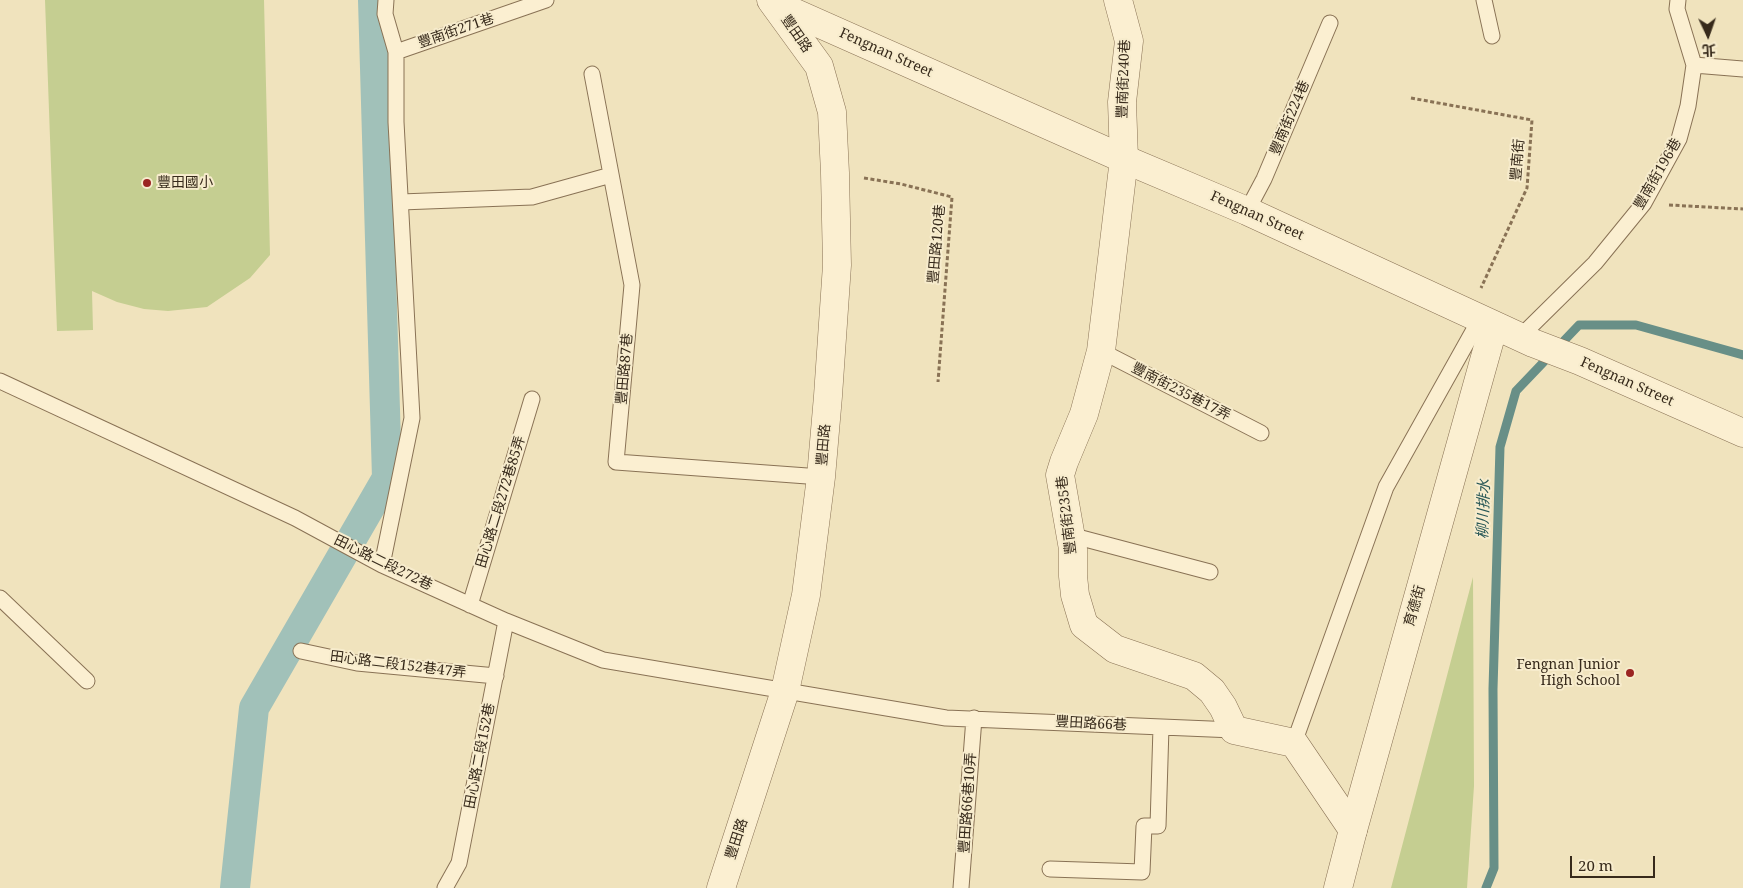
<!DOCTYPE html>
<meta charset="utf-8">
<style>
body{margin:0}
#map{position:relative;width:1743px;height:888px;overflow:hidden;background:#f0e3bd;font-family:"Noto Serif","Noto Sans TC",serif}
canvas{display:block}
.north{position:absolute;left:1683px;top:10px;width:50px;height:50px;-webkit-text-stroke:4px #f7eccd;paint-order:stroke;rotate:177deg;font-size:14px;font-weight:700;line-height:20px;text-align:center;color:#372a1b}
.north::after{content:'';display:block;margin:auto;width:18px;height:22px;background:#372a1b;clip-path:polygon(50% 0,100% 100%,50% 72%,0 100%)}
.scale{position:absolute;left:1570px;top:856px;width:85px;height:22px;box-sizing:border-box;border:2px solid #372a1b;border-top:0;padding-left:6px;font-size:15px;line-height:18px;white-space:nowrap;color:#372a1b;-webkit-text-stroke:4px #f7eccd;paint-order:stroke}
</style>
<div id="map">
<canvas width="1743" height="888"></canvas>
<div class="north">北</div>
<div class="scale">20 m</div>
</div>
<script>
const ctx = document.querySelector('canvas').getContext('2d');
ctx.lineJoin = 'round';
function fill(path, color) { ctx.fillStyle = color; ctx.fill(path, 'evenodd'); }
const shape = rows => new Path2D(rows.map(r => 'M' + r).join(''));
function stroke(path, color, width, dash) { ctx.strokeStyle = color; ctx.lineWidth = width; ctx.lineCap = dash ? 'butt' : 'round'; ctx.setLineDash(dash || []); ctx.stroke(path); }
function write(font, color, halo, rows, align = 'center') {
  ctx.font = font + ' "Noto Serif","Noto Sans TC",serif'; ctx.lineWidth = 4; ctx.setLineDash([]); ctx.textBaseline = 'middle'; ctx.strokeStyle = halo; ctx.fillStyle = color; for (const [text, x, y, turn = 0] of rows) {
    ctx.save(); ctx.translate(x, y); ctx.rotate((+turn || 0) * Math.PI / 180); ctx.textAlign = isNaN(turn) ? turn : align; if (halo) ctx.strokeText(text, 0, 0); ctx.fillText(text, 0, 0); ctx.restore();
  }
}
const green = shape([
 [45,0,264,0,270,255,250,278,207,307,168,311,144,309,117,302,92,291,93,330,57,331],
 [1473,577,1474,786,1467,888,1391,888]
]);
const stream = shape([
 [1486,888,1494,868,1493,689,1500,447,1516,391,1579,325,1636,325,1743,355]
]);
const canal = shape([
 [235,888,254,708,387,478,373,0]
]);
const path = shape([
 [1411,98,1532,120,1527,188,1481,288],
 [864,178,901,184,952,197,938,382],
 [1669,205,1743,209]
]);
const service = shape([
 [1484,0,1492,36],
 [396,52,546,0],
 [1694,65,1743,69],
 [592,74,632,285,616,462,821,477],
 [401,202,532,197,611,175],
 [1247,211,1264,179,1330,23],
 [1520,337,1595,263,1644,203,1679,139,1688,106,1694,65,1677,9,1678,0],
 [1101,351,1261,433],
 [0,381,295,518,382,565,506,621,603,660,946,718,1234,730],
 [1070,535,1210,572],
 [382,565,412,418,396,122,396,52,385,14,386,0],
 [0,598,87,681],
 [470,605,532,399],
 [301,651,357,663,496,676],
 [1294,743,1386,487,1480,319],
 [1050,869,1142,872,1144,826,1158,826,1161,727],
 [445,888,459,863,506,621],
 [961,888,974,718]
]);
const minor = shape([
 [775,4,1124,159,1247,211,1533,343,1580,361,1743,433],
 [1353,830,1494,325]
]);
const tertiary = shape([
 [1118,0,1129,41,1122,102,1124,159,1101,351,1084,414,1064,462,1060,475,1073,549,1073,576,1075,595,1084,625,1115,649,1194,676,1212,691,1223,707,1234,730,1294,743,1353,830,1338,888],
 [721,888,785,691,806,595,821,477,828,396,837,265,835,173,832,112,819,66,771,0]
]);
const markers = [
 [147,183,5,"#9b2522"],
 [1630,673,5,"#9b2522"]
];
const streetNames = [
 ["豐南街271巷",456,31,-19],
 ["豐田路",796,34,55],
 ["Fengnan Street",886,53,24],
 ["豐南街240巷",1124,79,-88],
 ["豐南街224巷",1290,118,-67],
 ["豐南街",1518,160,-85],
 ["豐南街196巷",1658,174,-60],
 ["Fengnan Street",1257,216,24],
 ["豐田路120巷",937,244,-85],
 ["豐田路87巷",625,369,-85],
 ["Fengnan Street",1627,382,24],
 ["豐南街235巷17弄",1181,392,27],
 ["豐田路",824,445,-85],
 ["田心路二段272巷85弄",501,502,-73],
 ["豐南街235巷",1067,515,-97],
 ["田心路二段272巷",383,563,26],
 ["育德街",1415,606,-74],
 ["田心路二段152巷47弄",398,665,7],
 ["豐田路66巷",1091,724,3],
 ["田心路二段152巷",480,756,-79],
 ["豐田路66巷10弄",968,803,-86],
 ["豐田路",737,839,-72]
];
const poiNames = [
 ["豐田國小",157,183],
 ["Fengnan Junior",1620,665,"right"],
 ["High School",1620,681,"right"]
];
const waterNames = [
 ["柳川排水",1484,509,-88]
];
fill(green, '#c5ce91');
stroke(stream, '#688f87', 9);
stroke(canal, '#a1c1b9', 30);
stroke(service, '#897255', 17);
stroke(minor, '#897255', 29);
stroke(tertiary, '#897255', 29);
stroke(path, '#897255', 3, [4, 2.5]);
stroke(service, '#fbefd1', 15);
stroke(minor, '#fbefd1', 28);
stroke(tertiary, '#fbefd1', 28);
for (const [x, y, r, color] of markers) { const dot = new Path2D(); dot.arc(x, y, r, 0, 2 * Math.PI); ctx.fillStyle = color; ctx.fill(dot); stroke(dot, '#f7eccd', 2); }
write('14px', '#372a1b', '#f7eccd', streetNames);
write('14px', '#372a1b', '#f7eccd', poiNames, 'left');
write('italic 15px', '#295857', '#f7eccd', waterNames);
</script>
